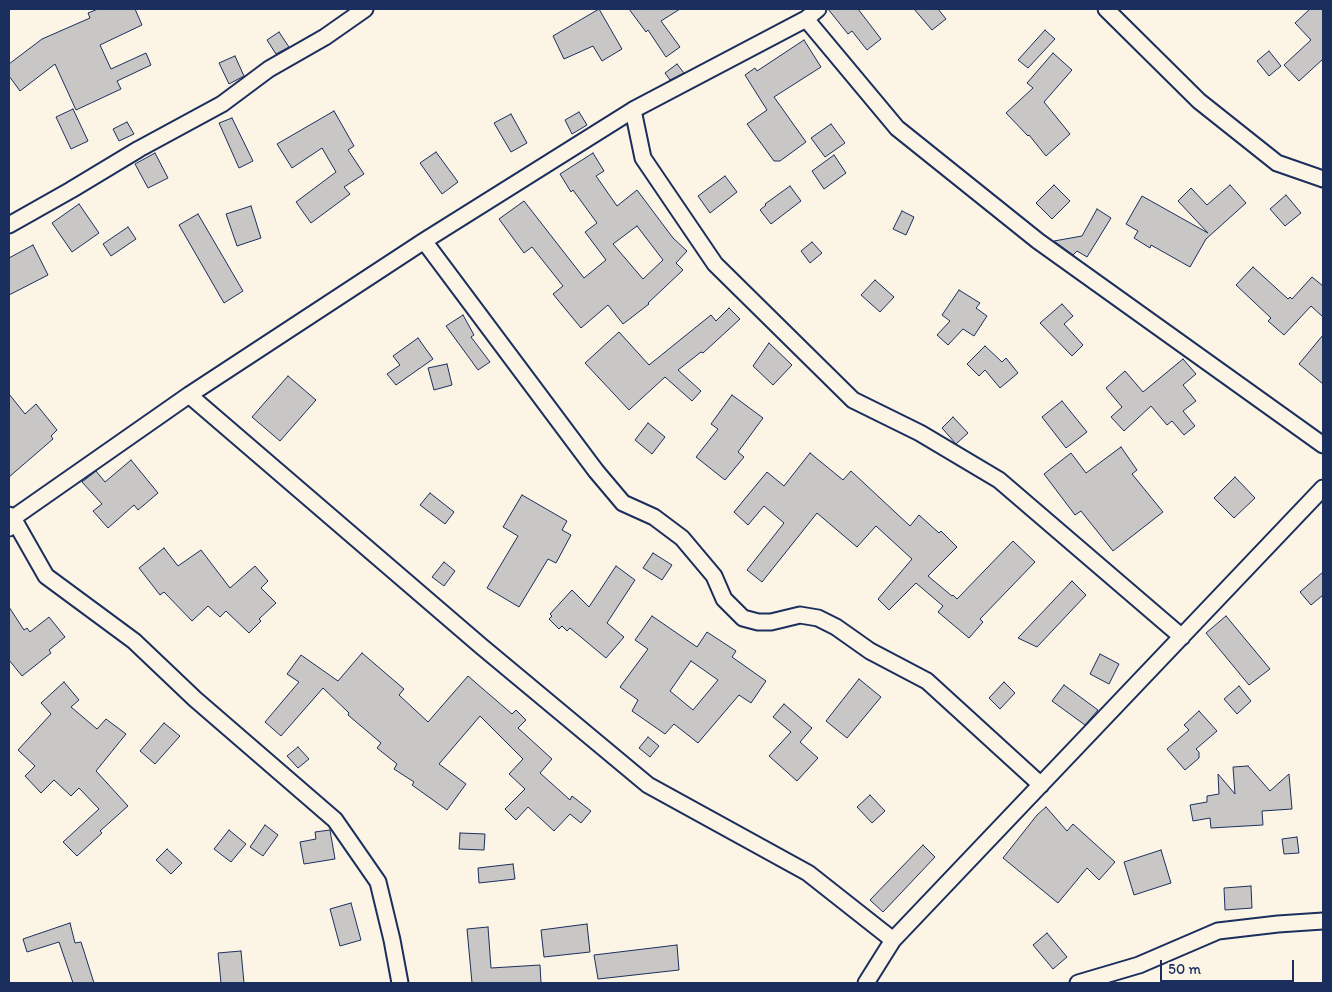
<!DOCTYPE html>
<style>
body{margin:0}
#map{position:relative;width:1332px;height:992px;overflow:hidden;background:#fcf5e5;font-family:Itim,sans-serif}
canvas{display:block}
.frame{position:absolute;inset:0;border:10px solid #1b2f5e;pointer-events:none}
.scale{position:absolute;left:1160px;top:960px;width:134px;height:22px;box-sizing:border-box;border:2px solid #1b2f5e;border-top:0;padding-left:6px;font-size:15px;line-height:18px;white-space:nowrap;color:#1b2f5e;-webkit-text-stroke:4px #fcf5e5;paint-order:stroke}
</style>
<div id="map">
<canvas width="1332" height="992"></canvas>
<div class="frame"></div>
<div class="scale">50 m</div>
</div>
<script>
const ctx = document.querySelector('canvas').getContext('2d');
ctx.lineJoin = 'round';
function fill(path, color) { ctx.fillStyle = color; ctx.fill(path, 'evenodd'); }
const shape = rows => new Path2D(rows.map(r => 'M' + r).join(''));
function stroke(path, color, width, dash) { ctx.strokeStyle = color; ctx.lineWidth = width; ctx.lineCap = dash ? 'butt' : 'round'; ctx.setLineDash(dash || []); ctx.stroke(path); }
const building = shape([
 [98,9,135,9,142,25,100,45,111,69,146,53,151,65,117,81,121,89,76,110,55,64,20,91,9,76,9,64,42,39,90,18,88,13,98,9],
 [599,9,622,49,602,61,593,46,564,59,553,36,599,9],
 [629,9,680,9,661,21,680,47,666,57,648,30,646,32,629,9],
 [828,9,858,9,881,39,867,50,852,31,848,34,828,9],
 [914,9,938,9,946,19,932,30,914,9],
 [1310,9,1323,9,1323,59,1299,81,1284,65,1311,40,1295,23,1310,9],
 [1045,30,1055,39,1028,68,1018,60,1045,30],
 [279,32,289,47,276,54,267,40,279,32],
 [804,40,821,67,774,97,806,142,780,161,774,161,747,124,767,110,745,75,755,68,757,71,804,40],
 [1269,51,1281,66,1269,76,1257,61,1269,51],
 [1053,53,1072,70,1044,102,1070,134,1046,156,1029,135,1028,136,1006,113,1033,88,1027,83,1053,53],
 [235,56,244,76,229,84,219,63,235,56],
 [677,64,684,73,670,80,665,73,677,64],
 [73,109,88,141,71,149,56,117,73,109],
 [334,111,354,146,348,150,364,174,344,187,350,194,311,223,296,202,336,172,322,148,292,168,277,144,334,111],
 [579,112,587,125,572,134,565,120,579,112],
 [511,114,527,143,511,152,494,123,511,114],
 [232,118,253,161,239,168,219,123,232,118],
 [127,122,134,134,119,141,113,129,127,122],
 [831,124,845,143,825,157,811,138,831,124],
 [436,152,458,182,442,194,420,163,436,152],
 [155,153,168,178,148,188,135,164,155,153],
 [593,153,604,171,596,176,617,206,637,190,673,238,687,251,676,263,683,270,648,303,649,304,623,324,608,305,581,328,553,294,563,286,532,247,524,253,499,219,524,201,584,278,606,260,585,232,597,223,573,190,571,192,560,174,593,153],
 [637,226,663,260,643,279,613,244,637,226],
 [834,155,846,173,824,189,812,171,834,155],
 [725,176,737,192,710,213,698,196,725,176],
 [1054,185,1070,201,1052,219,1036,203,1054,185],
 [1230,185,1246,203,1206,239,1190,267,1151,245,1150,248,1134,238,1138,231,1126,224,1142,196,1208,233,1178,201,1191,188,1207,205,1230,185],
 [790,186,801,201,771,224,760,210,766,205,765,204,790,186],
 [1286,195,1301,213,1285,226,1270,209,1286,195],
 [79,204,99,233,72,252,52,223,79,204],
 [251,206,261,238,237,246,226,214,251,206],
 [1097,209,1111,218,1087,257,1077,251,1073,255,1054,241,1082,236,1097,209],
 [902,211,914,217,906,235,893,229,902,211],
 [198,214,243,291,224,303,179,225,198,214],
 [128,227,136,239,111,256,103,244,128,227],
 [812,242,822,253,810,263,801,251,812,242],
 [33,245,48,275,9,295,9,258,33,245],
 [1253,267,1288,299,1290,297,1292,299,1312,277,1323,286,1323,317,1311,306,1284,335,1268,321,1271,318,1236,285,1253,267],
 [875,280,894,297,880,312,861,295,875,280],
 [959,290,980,303,976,308,987,316,974,336,963,329,948,345,937,335,950,321,942,315,959,290],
 [1062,304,1073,316,1064,324,1083,345,1072,356,1040,323,1062,304],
 [729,308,740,319,703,353,701,352,678,370,701,391,692,401,665,377,629,410,585,363,619,332,649,365,711,315,716,321,729,308],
 [463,315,474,335,471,337,490,362,478,370,446,326,463,315],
 [1323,335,1323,384,1299,364,1323,335],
 [418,338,433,359,396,385,387,374,400,365,393,356,418,338],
 [769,343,792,365,773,385,753,366,769,343],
 [985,346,1002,362,1006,358,1018,373,1000,388,985,370,979,376,967,364,985,346],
 [1183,359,1196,374,1183,385,1196,401,1183,411,1195,426,1184,435,1172,421,1167,425,1151,406,1124,431,1111,417,1122,407,1106,388,1125,371,1143,392,1183,359],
 [447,364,452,385,434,390,428,368,447,364],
 [288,376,316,400,280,441,252,417,288,376],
 [9,394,25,414,36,404,57,430,51,436,53,439,9,477,9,394],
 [732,395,763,418,738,452,744,457,725,480,696,457,718,429,711,424,732,395],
 [1062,401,1087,432,1066,448,1042,417,1062,401],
 [953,417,968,433,956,444,942,428,953,417],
 [648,423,665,437,652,454,635,440,648,423],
 [1121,447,1137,470,1132,474,1163,512,1113,551,1081,511,1075,515,1044,474,1071,453,1086,473,1121,447],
 [810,453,843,480,851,471,910,526,919,515,939,533,941,531,957,547,928,576,952,596,953,595,957,599,1013,541,1035,562,980,619,983,622,969,638,938,612,943,606,916,583,889,610,878,599,912,559,876,526,857,547,817,513,762,582,747,570,784,523,764,506,748,525,734,512,767,472,784,486,810,453],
 [131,460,158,493,138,510,134,505,108,528,93,511,102,504,82,482,96,471,105,482,131,460],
 [1235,477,1255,498,1234,518,1214,498,1235,477],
 [430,493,454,512,445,524,420,505,430,493],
 [522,495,567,521,562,530,571,535,556,563,548,559,519,607,487,588,518,536,503,527,522,495],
 [164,548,178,566,201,550,230,588,255,566,268,581,261,588,276,603,259,619,261,621,249,633,226,611,220,617,208,606,192,621,164,592,160,595,139,568,164,548],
 [653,553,672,565,662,580,643,568,653,553],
 [444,562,455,571,444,586,432,577,444,562],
 [616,566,635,580,607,623,624,637,606,658,570,628,567,631,562,626,559,629,549,619,552,616,550,614,572,590,589,607,616,566],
 [1323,572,1323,595,1311,605,1300,592,1323,572],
 [1072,581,1086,595,1037,647,1018,638,1072,581],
 [9,607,24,630,27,628,30,632,49,617,65,637,49,650,51,653,22,676,9,660,9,607],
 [652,616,697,647,707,632,736,651,732,657,766,681,751,703,739,695,698,743,674,724,665,734,632,711,638,700,620,687,648,649,635,640,652,616],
 [691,661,718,680,693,710,670,691,691,661],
 [1226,616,1270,669,1249,685,1206,633,1226,616],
 [362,653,404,689,399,695,428,722,468,676,512,714,516,710,526,720,518,728,552,759,540,773,570,800,572,796,591,811,581,823,570,814,554,831,528,807,516,820,505,809,525,789,509,774,523,759,480,716,439,764,466,784,447,810,412,785,414,782,394,769,397,764,377,748,381,743,348,715,349,713,323,688,281,736,265,722,299,682,287,674,301,655,338,681,362,653],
 [1100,654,1119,664,1109,684,1090,674,1100,654],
 [859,679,881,697,847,738,826,721,859,679],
 [64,682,79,700,71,707,97,729,106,719,126,734,96,771,128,806,100,831,102,833,77,856,63,842,99,809,79,788,71,796,54,780,41,793,25,776,35,766,18,750,51,714,41,703,64,682],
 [1004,682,1015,693,1000,709,989,698,1004,682],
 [1064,685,1098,710,1085,725,1052,701,1064,685],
 [1239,686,1251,701,1237,714,1224,699,1239,686],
 [784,704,812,728,800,742,818,758,797,781,769,756,791,732,773,717,784,704],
 [1199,711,1217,731,1196,749,1199,752,1199,758,1185,770,1167,749,1189,730,1184,725,1199,711],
 [164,723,180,736,155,764,140,751,164,723],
 [648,737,659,746,650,757,639,748,648,737],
 [298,747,309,759,298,768,287,756,298,747],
 [1248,766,1270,791,1289,774,1292,809,1262,811,1263,825,1211,828,1210,818,1193,821,1190,805,1207,802,1207,796,1219,794,1218,774,1235,794,1233,767,1248,766],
 [870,795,885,811,872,823,857,807,870,795],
 [1046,807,1067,831,1073,824,1115,862,1099,880,1087,868,1058,903,1003,858,1037,815,1046,807],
 [265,825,278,835,263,856,250,847,265,825],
 [229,830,246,844,231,862,214,849,229,830],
 [330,830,335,859,304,864,300,842,316,839,315,832,330,830],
 [460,833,485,834,484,850,459,849,460,833],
 [1297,837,1299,853,1284,854,1282,839,1297,837],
 [923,845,935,857,883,912,870,900,923,845],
 [167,849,182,863,171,874,156,860,167,849],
 [1161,850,1171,883,1134,895,1124,862,1161,850],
 [513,864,515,879,479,883,478,868,513,864],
 [1251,886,1252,908,1225,910,1224,888,1251,886],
 [351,903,361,940,340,946,330,909,351,903],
 [70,923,75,943,81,942,94,983,73,983,59,942,27,952,23,939,70,923],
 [587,924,590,952,544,957,541,930,587,924],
 [488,927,491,968,540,965,541,983,472,983,467,929,488,927],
 [1047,933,1067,957,1053,969,1033,945,1047,933],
 [677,945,679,970,598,979,594,955,677,945],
 [241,951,244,983,221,983,218,953,241,951]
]);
const street = shape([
 [1106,9,1199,101,1277,163,1323,179],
 [806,19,818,9],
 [633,110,643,158,715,264,853,400,920,433,999,480,1182,637],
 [9,225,71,190,139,149,222,104,269,69,325,37,365,9],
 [424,241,596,471,623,503,654,517,682,538,714,576,724,599,743,618,758,622,771,622,800,615,818,618,836,627,870,651,927,681,1041,785],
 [189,395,481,646,648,785,808,873,893,940],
 [9,515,13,518,46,576,134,641,195,699,335,820,378,882,392,940,400,983],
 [9,528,13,518,189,395,424,241,633,110,806,19,897,128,1038,241,1323,445],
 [866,983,893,940,1323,488],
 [1078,983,1139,965,1218,931,1278,924,1323,921]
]);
fill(building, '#c8c7c6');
stroke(building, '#1b2f5e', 1);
stroke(street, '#1b2f5e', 19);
stroke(street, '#fcf5e5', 15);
</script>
